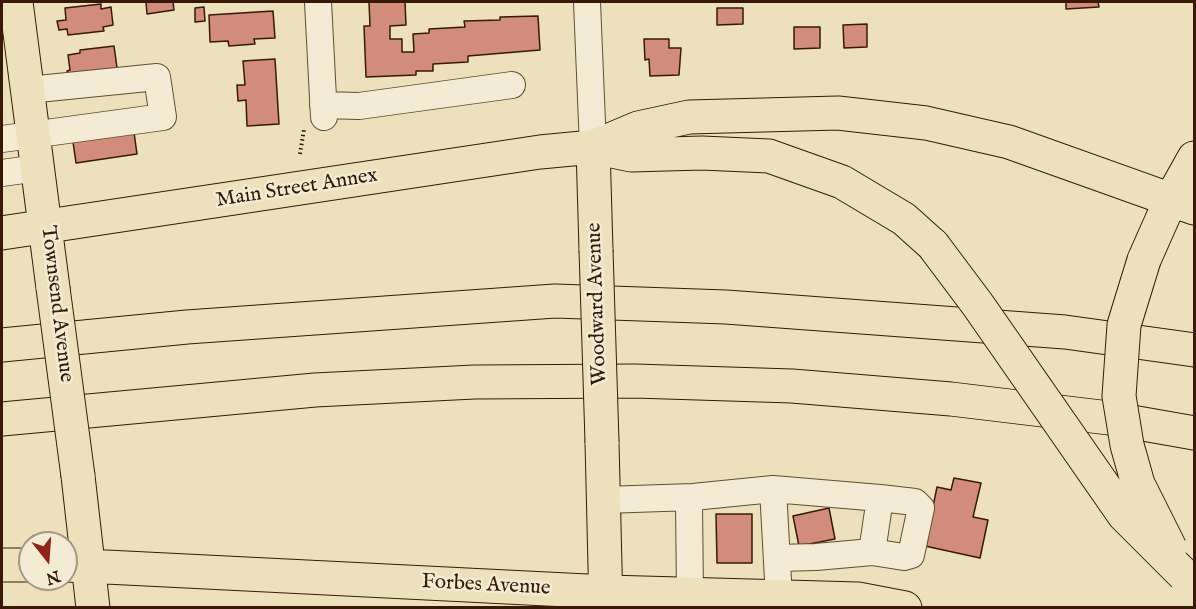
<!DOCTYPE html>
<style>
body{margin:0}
#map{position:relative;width:1196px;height:609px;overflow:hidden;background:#ede0bc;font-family:"IM FELL English",serif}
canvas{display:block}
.frame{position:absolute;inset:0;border:3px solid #381908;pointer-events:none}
.north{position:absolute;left:18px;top:531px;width:60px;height:60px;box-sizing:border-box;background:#f3ebd3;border:2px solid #a89782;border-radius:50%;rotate:163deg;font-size:16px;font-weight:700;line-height:24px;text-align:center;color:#381908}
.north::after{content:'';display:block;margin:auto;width:21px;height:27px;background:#8f2418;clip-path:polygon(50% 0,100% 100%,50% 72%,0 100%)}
</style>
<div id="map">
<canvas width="1196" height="609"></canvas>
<div class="frame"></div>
<div class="north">N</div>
</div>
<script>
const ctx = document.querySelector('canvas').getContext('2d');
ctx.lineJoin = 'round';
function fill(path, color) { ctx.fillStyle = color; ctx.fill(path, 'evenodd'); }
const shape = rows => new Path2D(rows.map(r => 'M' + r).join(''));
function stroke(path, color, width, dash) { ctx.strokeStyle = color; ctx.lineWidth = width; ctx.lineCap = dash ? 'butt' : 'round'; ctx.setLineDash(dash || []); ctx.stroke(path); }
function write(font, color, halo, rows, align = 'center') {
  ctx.font = font + ' "IM FELL English",serif'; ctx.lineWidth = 5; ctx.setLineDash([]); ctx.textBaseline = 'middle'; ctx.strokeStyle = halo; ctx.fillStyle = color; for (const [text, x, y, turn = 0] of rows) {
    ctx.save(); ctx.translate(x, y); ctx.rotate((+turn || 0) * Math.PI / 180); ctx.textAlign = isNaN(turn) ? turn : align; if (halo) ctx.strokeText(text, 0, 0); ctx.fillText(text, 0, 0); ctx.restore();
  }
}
const building = shape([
 [146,2,173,2,174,10,147,14,146,2],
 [369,2,405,2,406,25,390,26,390,39,402,39,402,52,414,52,413,34,429,33,429,29,465,27,464,21,500,20,500,17,538,16,540,50,468,56,468,62,433,64,433,71,416,71,416,75,366,77,364,26,370,26,369,2],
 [1066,2,1098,2,1099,7,1066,9,1066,2],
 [101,4,101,9,111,7,113,25,103,27,104,31,68,35,67,29,59,30,57,21,66,20,65,8,101,4],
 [204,7,205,21,195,22,195,8,204,7],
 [717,8,743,8,743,24,717,25,717,8],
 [273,11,275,38,254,39,255,44,229,46,228,41,210,42,209,15,273,11],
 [867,24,867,47,844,48,843,25,867,24],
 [794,27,820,27,820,48,794,49,794,27],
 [644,39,669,39,669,48,681,48,679,75,650,76,649,59,645,60,644,39],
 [114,46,118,75,68,78,67,71,70,70,68,55,80,53,80,50,114,46],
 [275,59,279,124,247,126,246,100,238,101,237,85,245,85,243,61,275,59],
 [133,125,137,154,76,163,72,135,133,125],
 [954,478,981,483,973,517,988,520,980,558,925,546,937,487,951,490,954,478],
 [829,508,835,539,799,546,793,516,829,508],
 [716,514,752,514,752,563,717,563,716,514]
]);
const path = shape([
 [300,154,304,129]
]);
const minor = shape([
 [318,2,324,117],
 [587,2,593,147],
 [323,105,359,106,512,85],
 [2,139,163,117,157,77,28,90],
 [2,173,38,168],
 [773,489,880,498,872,552],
 [604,500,693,497],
 [777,558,816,557,872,552,904,557,911,555,921,508,915,502,880,498],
 [690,595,689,504,693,497,773,489,779,598]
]);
const major = shape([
 [16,2,53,288],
 [2,233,540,152,593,147,596,250],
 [602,442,606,608],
 [78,476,93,608],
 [2,565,30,565],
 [66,565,607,592,858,599,905,608]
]);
const highway = shape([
 [593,147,638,128,689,117,838,113,926,123,1009,142,1194,208],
 [593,147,631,155,702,153,769,156,842,182,904,219,933,245],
 [1144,260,1171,199,1194,158],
 [2,345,187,327,555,301,726,307,1065,332,1194,350],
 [2,419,315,390,474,382,635,381,792,386,951,399,1109,418,1194,433]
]);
const majorBridge = shape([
 [596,250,602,442],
 [53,288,78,476]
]);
const highwayBridge = shape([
 [933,245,978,305,1124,515,1184,575],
 [1144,260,1124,325,1119,396,1127,445,1138,484,1170,548]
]);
const streetNames = [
 ["Main Street Annex",297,189,-9],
 ["Townsend Avenue",56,304,83],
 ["Woodward Avenue",598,304,-92],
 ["Forbes Avenue",486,586,3]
];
fill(building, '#d18c7b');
stroke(building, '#381908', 1.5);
stroke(minor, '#654b35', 28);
stroke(major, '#381908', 35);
stroke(highway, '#381908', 35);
stroke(path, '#381908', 4, [1.5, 3]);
stroke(minor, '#f3ebd3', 26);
stroke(major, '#ede0bc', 33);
stroke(highway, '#ede0bc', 33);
stroke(majorBridge, '#381908', 35, []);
stroke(highwayBridge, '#381908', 35, []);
stroke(majorBridge, '#ede0bc', 33);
stroke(highwayBridge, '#ede0bc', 33);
write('21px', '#381908', '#f3ebd3', streetNames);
</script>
